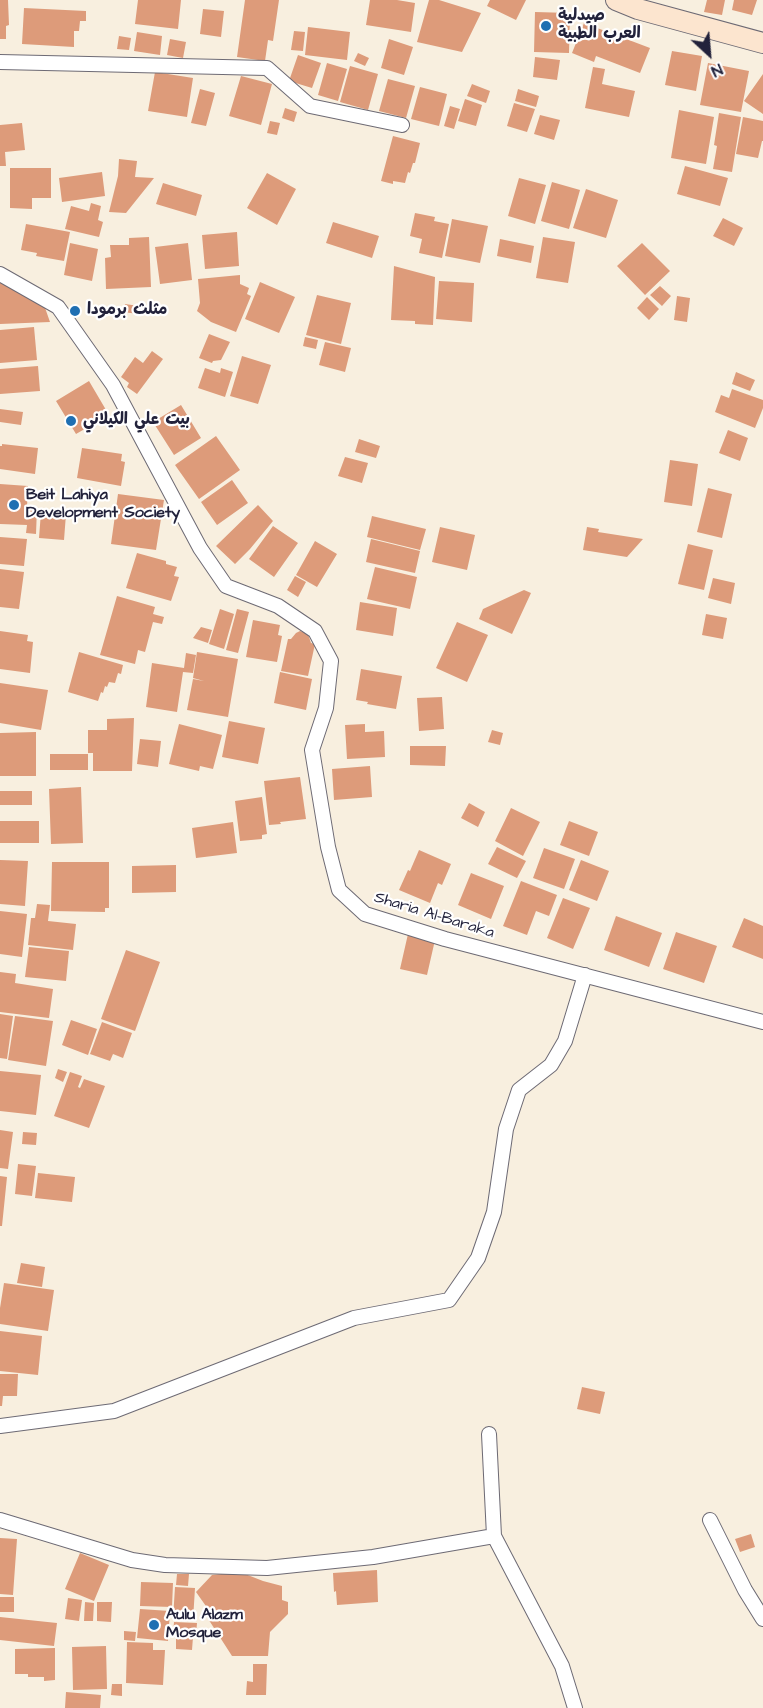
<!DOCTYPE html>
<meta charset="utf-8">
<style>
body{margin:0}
#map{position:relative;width:763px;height:1708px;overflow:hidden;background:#f8efdf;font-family:"Architects Daughter",sans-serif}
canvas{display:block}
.north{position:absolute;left:679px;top:24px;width:60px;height:60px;-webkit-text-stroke:4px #fff;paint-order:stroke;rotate:154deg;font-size:16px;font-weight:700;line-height:24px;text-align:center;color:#22223b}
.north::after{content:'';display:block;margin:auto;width:21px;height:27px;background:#22223b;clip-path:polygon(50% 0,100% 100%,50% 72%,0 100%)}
</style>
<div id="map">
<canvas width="763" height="1708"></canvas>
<div class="north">N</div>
</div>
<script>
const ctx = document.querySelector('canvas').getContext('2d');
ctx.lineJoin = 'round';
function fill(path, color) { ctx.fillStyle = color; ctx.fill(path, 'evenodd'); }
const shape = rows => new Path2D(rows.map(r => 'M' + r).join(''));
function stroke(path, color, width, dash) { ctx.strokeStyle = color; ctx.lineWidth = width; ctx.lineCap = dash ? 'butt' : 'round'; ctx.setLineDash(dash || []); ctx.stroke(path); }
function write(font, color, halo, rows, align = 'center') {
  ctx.font = font + ' "Architects Daughter","Playpen Sans Arabic",sans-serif'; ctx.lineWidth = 4.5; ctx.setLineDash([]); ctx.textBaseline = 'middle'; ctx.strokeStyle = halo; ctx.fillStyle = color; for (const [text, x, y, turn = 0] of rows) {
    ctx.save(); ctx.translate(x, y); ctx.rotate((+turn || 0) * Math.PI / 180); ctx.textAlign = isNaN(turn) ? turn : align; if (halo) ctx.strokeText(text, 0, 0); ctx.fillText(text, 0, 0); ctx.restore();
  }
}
const building = shape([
 [0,0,8,0,9,25,6,26,6,39,0,39],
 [138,0,181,0,178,29,135,24],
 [245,0,279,0,273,41,268,40,265,61,237,57],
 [370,0,397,0,415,3,411,32,366,25],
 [429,0,439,0,481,13,462,52,417,42],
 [490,0,526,0,516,20,487,6],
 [707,0,725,0,722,15,704,12],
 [734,0,757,0,752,15,732,10],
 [24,8,86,11,86,21,80,21,79,31,74,31,74,47,22,44],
 [203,9,224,11,221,37,200,34],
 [535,12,570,13,569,53,534,52],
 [584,23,650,48,640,73,596,56,594,62,572,53],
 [308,27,350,32,347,60,305,55],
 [294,31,305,32,303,51,291,50],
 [137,32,162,36,160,55,134,51],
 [119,36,131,38,129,50,117,49],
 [170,39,186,42,183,58,167,55],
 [389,39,413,47,404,75,381,68],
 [672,51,702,56,696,91,665,85],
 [358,53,369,58,365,66,354,61],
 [298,55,321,63,312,88,289,81],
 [535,57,560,60,557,80,533,77],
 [327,63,347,69,338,101,318,95],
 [708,63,749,71,741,112,700,105],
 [350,66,378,74,368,110,340,102],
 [593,67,605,69,602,84,635,91,629,117,585,108],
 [155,72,193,78,187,117,148,111],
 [763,74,763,114,744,101],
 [241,76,272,84,261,125,229,116],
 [388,79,415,86,406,118,379,111],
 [472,84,490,91,486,103,467,96],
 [420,87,447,94,439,126,411,119],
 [200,89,215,93,206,126,191,123],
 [518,89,539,96,536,107,515,101],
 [465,99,482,105,476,126,458,121],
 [514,103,535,109,527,132,507,126],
 [450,106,460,109,454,129,444,126],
 [285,108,297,112,294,122,282,118],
 [679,110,714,117,706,164,671,158],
 [719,113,741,117,732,172,713,169,717,146,714,145],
 [540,115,560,120,554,140,534,134],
 [743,117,763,121,763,141,762,141,758,158,736,154],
 [270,121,280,123,277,135,267,133],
 [22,123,25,150,5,152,6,166,0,166,0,125],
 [393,136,420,143,415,163,413,163,410,173,408,172,405,183,393,181,393,184,381,181],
 [119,159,137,161,135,177,154,178,126,213,109,212,118,176],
 [685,166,728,178,720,206,677,194],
 [10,168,51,168,51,198,32,198,32,209,10,208],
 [102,172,105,196,62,202,59,178],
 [267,173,296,189,277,225,247,208],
 [519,178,546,185,535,224,508,216],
 [552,182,580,190,569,229,541,221],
 [163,183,202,195,196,216,156,204],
 [586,189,618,200,606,238,573,228],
 [91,203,101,206,98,220,103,222,99,237,65,229,71,206,89,211],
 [415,213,435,217,434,221,449,224,442,258,419,253,422,239,410,236],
 [723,218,743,228,734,246,713,236],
 [452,219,488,226,480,263,445,256],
 [333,222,379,236,372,258,326,243],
 [26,224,70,232,64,261,36,256,37,253,21,250],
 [237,232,239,266,205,269,202,235],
 [149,237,151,287,106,289,105,258,111,257,110,245,129,245,129,238],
 [543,237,575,242,568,283,536,278],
 [500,239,534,246,531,263,497,256],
 [70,243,98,249,92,281,64,275],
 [188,243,192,280,160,284,155,247],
 [642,243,670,271,645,295,617,266],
 [394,266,435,277,433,325,415,324,415,321,391,320],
 [240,275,240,284,249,288,247,294,251,296,236,332,211,322,197,311,200,303,198,279],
 [0,281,43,302,50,322,0,324],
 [439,281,474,283,472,322,436,319],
 [260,282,295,297,279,333,245,319],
 [660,286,671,296,662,306,650,295],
 [317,295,351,303,341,344,306,335],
 [677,296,690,298,687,322,674,320],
 [647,297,659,309,649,320,637,308],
 [125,304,139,306,138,314,123,312],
 [34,327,37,360,0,363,0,330],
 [209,334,230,342,221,360,213,361,212,363,199,358],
 [305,337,318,340,316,349,303,346],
 [325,342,351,348,345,372,319,365],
 [152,351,163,359,137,394,127,387,129,383,121,377,135,357,143,363],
 [242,356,271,365,258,404,230,396],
 [38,366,40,391,0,394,0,369],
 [205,368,220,373,221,368,233,372,225,397,198,388],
 [736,372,755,380,750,391,732,384],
 [89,381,109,415,76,434,56,401],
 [732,389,763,400,763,408,755,428,715,412,721,395,729,398],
 [181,405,201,438,174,455,153,422],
 [0,409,23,412,21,425,0,422],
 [728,430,748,438,740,461,719,453],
 [216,436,240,470,199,499,175,465],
 [359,439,380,446,376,458,355,452],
 [2,444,38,448,35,474,0,469,0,446,2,446],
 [82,448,122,454,121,461,125,462,121,486,77,478],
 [345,457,368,463,362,483,338,476],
 [670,460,698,464,692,506,664,502],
 [232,480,248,503,217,525,201,502],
 [0,484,28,486,27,507,37,508,36,534,26,533,27,525,0,524],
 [708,488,732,494,722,538,697,532],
 [118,494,164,500,156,550,111,544],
 [258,505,273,521,250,549,235,564,216,546],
 [41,512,66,514,64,540,39,538],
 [372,516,426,529,420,550,367,537],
 [273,526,298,543,274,577,249,559],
 [440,527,475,535,467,570,432,562],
 [587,527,599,529,598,532,643,539,627,557,583,550],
 [0,537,27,539,24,566,0,564],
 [371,539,420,551,415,573,366,562],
 [315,541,337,554,317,587,296,575],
 [688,544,713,550,704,590,678,584],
 [137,553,166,561,166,564,177,567,174,576,179,577,171,601,126,588],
 [375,567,417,577,410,609,367,599],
 [0,569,24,572,19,609,0,607],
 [295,576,306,582,298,597,287,590],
 [713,578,735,583,731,604,708,598],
 [524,590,531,593,512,634,479,619,483,609],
 [117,596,155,607,153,614,164,617,162,624,153,622,145,652,138,650,135,664,100,655],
 [360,602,397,608,393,636,356,630],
 [220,609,234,614,224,649,209,644],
 [237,609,249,612,238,653,226,650],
 [706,614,727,618,723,639,702,635],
 [253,620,280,625,278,635,282,636,277,662,246,657],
 [457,622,488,635,467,682,436,668],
 [201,627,212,630,208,643,193,638],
 [0,631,28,635,27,641,33,642,30,673,0,669],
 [300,631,308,634,311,643,315,644,308,676,281,671,288,639,291,639,296,633],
 [79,652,123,665,121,674,118,673,115,683,109,682,107,687,105,686,103,693,101,692,98,701,68,692],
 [197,652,238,659,228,717,187,710,193,679,204,681,193,678],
 [186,653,196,655,193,673,183,672,177,712,146,707,152,663,184,668],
 [361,669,402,676,396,709,367,704,368,702,356,700],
 [280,672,312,679,306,710,274,703],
 [0,683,48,690,41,730,0,723],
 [442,697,444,729,419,731,417,698],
 [134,718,132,771,93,771,93,753,88,753,88,730,107,730,107,719],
 [229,721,265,728,258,764,222,757],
 [179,724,222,735,213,769,200,766,199,771,169,764],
 [365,724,365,732,384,731,385,757,347,759,345,725],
 [492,730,503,733,500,745,488,742],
 [36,732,36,776,0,776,0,733],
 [140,739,161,741,158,767,137,764],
 [410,746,446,746,445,766,410,765],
 [50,754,88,754,88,770,50,770],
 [370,766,372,797,334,800,332,769],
 [300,777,306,819,280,822,281,824,269,825,264,781],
 [81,787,83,843,51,844,49,789],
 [0,791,32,791,32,805,0,805],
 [262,797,267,834,262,835,262,839,240,841,235,801],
 [469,803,485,812,478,827,461,818],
 [511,808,540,822,523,856,495,841],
 [0,821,39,821,39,843,0,843],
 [569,821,598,832,589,856,560,845],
 [233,822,237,853,196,858,192,828],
 [497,847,526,861,517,878,488,864],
 [544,848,575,859,564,889,533,878],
 [419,850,451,864,442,885,438,883,430,903,399,890,408,870,410,871],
 [0,860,28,861,25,906,0,904],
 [581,860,609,871,597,901,569,890],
 [52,862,109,862,109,908,105,908,105,912,51,911],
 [176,865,176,892,132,893,132,866],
 [471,873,504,886,491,919,458,905],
 [521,881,557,895,549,916,536,911,527,935,503,926],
 [563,898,590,908,573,949,547,938],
 [37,904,50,905,48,921,76,924,73,950,28,945,31,918,35,918],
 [0,911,27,914,22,957,0,954],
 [616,916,662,933,649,967,604,950],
 [744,918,763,926,763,959,732,947],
 [676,932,717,946,704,983,663,969],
 [408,934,435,940,427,975,400,969],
 [29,947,69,951,66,981,25,977],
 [126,950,160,962,135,1031,101,1019],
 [0,972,16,974,15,983,53,989,49,1018,0,1012],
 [0,1014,13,1016,7,1059,0,1058],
 [15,1016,53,1021,46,1066,8,1060],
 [71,1020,97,1029,88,1055,62,1045],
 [102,1022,132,1033,123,1058,113,1054,110,1061,90,1054],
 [58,1069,67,1072,63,1082,55,1078],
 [0,1071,41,1075,36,1115,0,1111],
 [70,1072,82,1076,78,1087,80,1088,84,1079,105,1086,89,1128,54,1116],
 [0,1130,13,1132,8,1169,0,1168],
 [23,1132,37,1133,36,1145,22,1144],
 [18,1164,36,1166,32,1196,15,1194],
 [38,1173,75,1177,72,1202,35,1198],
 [0,1176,7,1177,2,1226,0,1226],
 [21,1263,45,1267,42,1287,17,1283],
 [4,1283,54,1290,48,1331,0,1324,0,1308],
 [0,1331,42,1336,38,1375,0,1371],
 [0,1374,18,1374,17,1396,3,1396,2,1406,0,1406],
 [582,1387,605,1392,600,1414,577,1409],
 [751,1534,755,1547,740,1552,735,1539],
 [0,1538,17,1539,13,1595,0,1594],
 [80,1553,109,1565,94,1601,65,1589],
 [377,1570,378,1602,337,1605,336,1591,334,1592,333,1573],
 [240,1572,263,1581,282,1586,282,1600,288,1602,288,1614,270,1632,268,1656,232,1656,205,1614,208,1609,196,1592,212,1575],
 [177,1574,189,1574,188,1586,176,1585],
 [141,1582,173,1583,172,1607,140,1606],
 [175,1587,195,1588,193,1620,173,1619],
 [0,1597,14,1597,14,1612,0,1612],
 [68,1598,82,1600,79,1621,65,1619],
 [85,1602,94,1603,93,1621,84,1621],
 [97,1602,112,1602,111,1622,97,1621],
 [140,1609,170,1611,168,1641,137,1638],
 [0,1617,57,1623,54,1646,0,1640],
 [174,1622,197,1623,196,1635,173,1634],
 [124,1631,136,1632,135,1641,124,1640],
 [176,1636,193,1637,192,1650,176,1649],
 [127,1642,153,1643,153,1650,165,1650,163,1685,126,1683],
 [106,1646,107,1689,73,1690,72,1647],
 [55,1648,55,1680,44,1681,44,1677,28,1677,28,1674,15,1674,15,1649],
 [253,1664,267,1664,266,1695,246,1695,247,1681,253,1682],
 [112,1684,122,1684,122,1696,111,1695],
 [66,1692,101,1695,100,1708,65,1708]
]);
const minor = shape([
 [0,62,267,68,310,106,402,125],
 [0,274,58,307,113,385,200,548,226,586,278,606,315,631,331,661,326,708,312,750,328,847,339,890,365,914,445,939,763,1022],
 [0,1426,114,1411,354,1318,449,1300,478,1258,494,1212,506,1129,519,1090,551,1065,565,1041,585,975],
 [489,1434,494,1536,562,1666,575,1708],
 [0,1520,132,1560,165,1565,267,1568,373,1557,494,1536],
 [710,1520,745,1590,763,1619]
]);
const secondary = shape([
 [616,0,638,9,763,43]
]);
const markers = [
 [546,26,6,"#1f6fb2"],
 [75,311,6,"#1f6fb2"],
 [71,421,6,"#1f6fb2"],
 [14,505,6,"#1f6fb2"],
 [154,1625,6,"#1f6fb2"]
];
const poiNames = [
 ["صيدلية",558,17],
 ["العرب الطبية",558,35],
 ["مثلث برمودا",87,311],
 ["بيت علي الكيلاني",83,421],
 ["Beit Lahiya",26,496],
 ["Development Society",26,514],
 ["Aulu Alazm",166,1616],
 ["Mosque",166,1634]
];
const streetNames = [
 ["Sharia Al-Baraka",434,916,17]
];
fill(building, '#dd9b7a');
stroke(minor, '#6d6a74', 16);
stroke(secondary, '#6d6a74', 22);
stroke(minor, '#fff', 14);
stroke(secondary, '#fce5cf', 20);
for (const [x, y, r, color] of markers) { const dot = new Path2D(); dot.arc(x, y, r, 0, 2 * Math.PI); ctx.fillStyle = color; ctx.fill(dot); stroke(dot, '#fff', 2); }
write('bold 16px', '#22223b', '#fff', poiNames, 'left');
write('16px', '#22223b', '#fff', streetNames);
</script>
